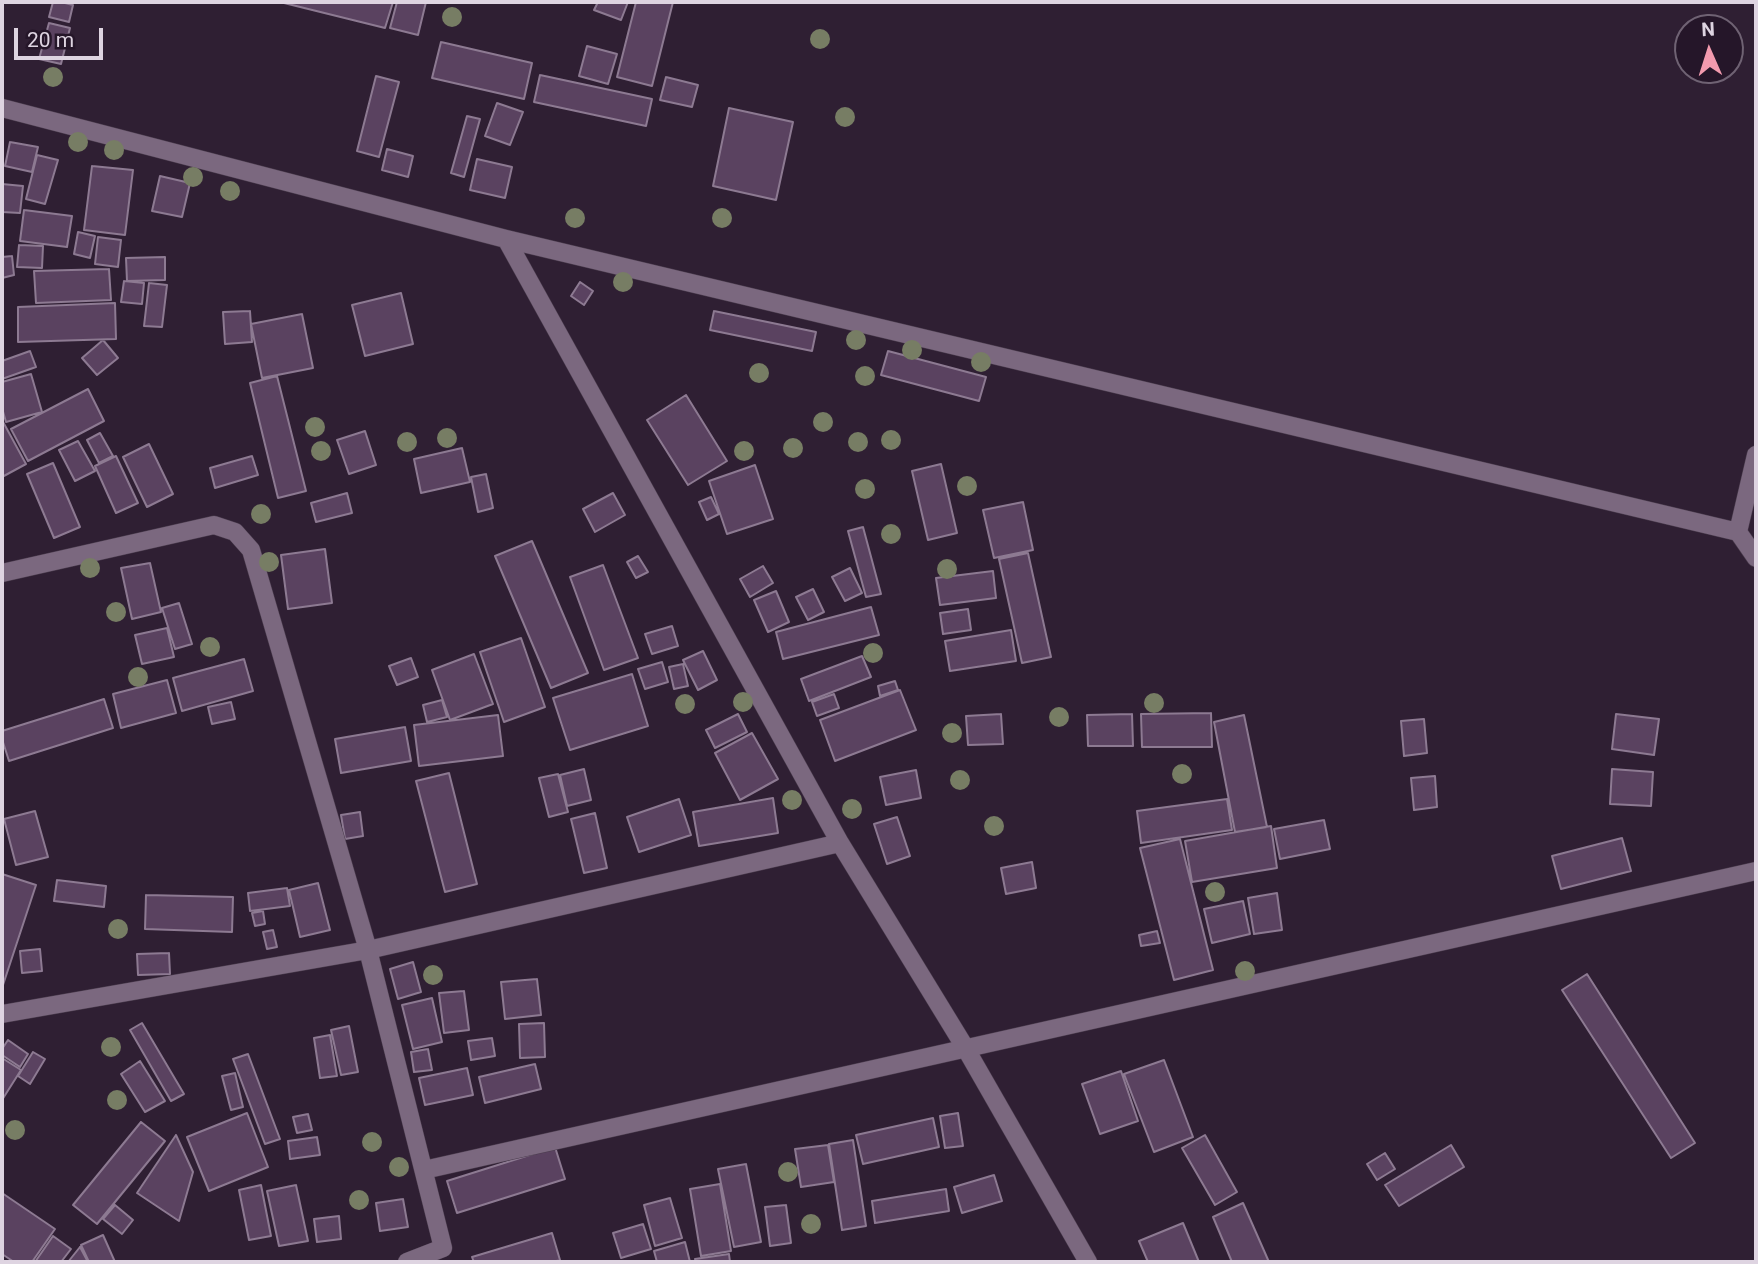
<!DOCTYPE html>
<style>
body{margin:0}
#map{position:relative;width:1758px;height:1264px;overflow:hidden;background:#2f1f33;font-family:Roboto,sans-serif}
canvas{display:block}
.frame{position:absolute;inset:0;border:4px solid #ded4e1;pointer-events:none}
.north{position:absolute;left:1674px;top:14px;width:70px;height:70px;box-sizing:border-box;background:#251629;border:2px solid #6f6273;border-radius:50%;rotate:357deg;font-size:19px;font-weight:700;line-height:28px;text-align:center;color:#ded4e1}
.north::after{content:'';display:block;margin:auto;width:24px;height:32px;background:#f29aae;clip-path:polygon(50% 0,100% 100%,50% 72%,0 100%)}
.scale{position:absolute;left:14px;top:28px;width:89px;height:32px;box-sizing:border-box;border:4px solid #ded4e1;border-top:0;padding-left:9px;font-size:21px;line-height:24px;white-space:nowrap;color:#ded4e1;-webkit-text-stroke:5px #251629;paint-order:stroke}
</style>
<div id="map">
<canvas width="1758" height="1264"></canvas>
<div class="frame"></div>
<div class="north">N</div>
<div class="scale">20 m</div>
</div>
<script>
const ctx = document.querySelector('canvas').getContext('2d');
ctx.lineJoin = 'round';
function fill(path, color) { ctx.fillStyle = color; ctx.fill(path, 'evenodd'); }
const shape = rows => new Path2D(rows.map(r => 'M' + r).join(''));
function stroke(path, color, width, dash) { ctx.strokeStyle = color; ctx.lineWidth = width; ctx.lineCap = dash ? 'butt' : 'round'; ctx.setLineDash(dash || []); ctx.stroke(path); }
const building = shape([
 [53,2,61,2,73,5,69,22,49,17,53,2],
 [280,2,393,2,385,28,280,2],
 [397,2,426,2,418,35,390,28,397,2],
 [598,2,628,2,621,20,594,10,598,2],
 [636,2,673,2,652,86,617,77,636,2],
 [49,23,70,28,61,64,39,59,49,23],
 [441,42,532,63,524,99,432,78,441,42],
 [587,46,617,54,608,84,579,76,587,46],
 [540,75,652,99,646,126,534,102,540,75],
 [376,76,399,82,379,157,357,151,376,76],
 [666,77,698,85,692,107,660,100,666,77],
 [497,103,523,112,510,145,485,136,497,103],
 [729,108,793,122,776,200,713,186,729,108],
 [467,116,480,119,464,177,451,173,467,116],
 [10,142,38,147,32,172,5,166,10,142],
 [387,149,413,156,408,177,382,170,387,149],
 [37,155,58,160,45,204,26,199,37,155],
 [477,159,512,167,505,198,470,190,477,159],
 [92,166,133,170,125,235,84,230,92,166],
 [160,176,190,183,182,217,152,211,160,176],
 [2,184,23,186,20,213,2,212,2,184],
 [24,210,72,216,67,247,20,241,24,210],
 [78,232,95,236,90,258,74,254,78,232],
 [98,237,121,240,118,267,95,264,98,237],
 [19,245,43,246,42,268,17,267,19,245],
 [12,256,14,275,2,278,2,257,12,256],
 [165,257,165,280,127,281,126,258,165,257],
 [109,269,111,300,36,303,34,271,109,269],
 [124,281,144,283,142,304,121,302,124,281],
 [580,282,593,291,584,305,571,296,580,282],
 [149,283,167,285,162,327,144,326,149,283],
 [401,293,413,344,365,356,352,305,401,293],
 [115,303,116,339,18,342,18,307,115,303],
 [250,311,252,342,225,344,223,312,250,311],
 [714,311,816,332,812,351,710,330,714,311],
 [302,314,313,368,262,378,251,324,302,314],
 [103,340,118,358,97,375,82,358,103,340],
 [30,351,36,367,2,379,2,361,30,351],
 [888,351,986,377,979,401,881,375,888,351],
 [31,374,42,412,6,422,2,408,2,382,31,374],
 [277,376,306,491,278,498,250,383,277,376],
 [88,389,104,421,28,461,11,429,88,389],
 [686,395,727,461,688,485,647,420,686,395],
 [2,420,26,464,2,477,2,420],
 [365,431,376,465,349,474,337,440,365,431],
 [100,433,113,456,99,463,87,440,100,433],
 [78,441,95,471,75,481,59,450,78,441],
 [149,444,173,494,147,507,123,457,149,444],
 [462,448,470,482,421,493,414,459,462,448],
 [116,456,138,503,116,513,95,466,116,456],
 [252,456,258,475,215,488,210,468,252,456],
 [53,463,80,527,54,538,27,474,53,463],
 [941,464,957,533,928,540,912,471,941,464],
 [755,465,773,519,727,534,709,481,755,465],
 [486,474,493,508,478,512,471,477,486,474],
 [347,493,352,513,316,522,311,503,347,493],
 [613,493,625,515,595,532,583,509,613,493],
 [711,497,719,514,707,520,699,502,711,497],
 [1023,502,1033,550,994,558,983,510,1023,502],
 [863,527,881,594,866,597,848,531,863,527],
 [532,541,588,673,551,688,495,556,532,541],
 [325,549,332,603,288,609,281,555,325,549],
 [1028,553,1051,657,1022,663,999,559,1028,553],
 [638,556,648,572,636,578,627,562,638,556],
 [150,563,161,612,132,619,121,568,150,563],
 [603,565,638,658,604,670,570,577,603,565],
 [763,566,773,583,750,597,740,579,763,566],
 [850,568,862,593,845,601,832,577,850,568],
 [993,571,996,598,940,605,936,578,993,571],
 [813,589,824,612,808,620,796,597,813,589],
 [776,591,789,622,768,632,754,600,776,591],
 [179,603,192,644,175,649,162,608,179,603],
 [871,607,879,635,783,659,776,632,871,607],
 [968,609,971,630,943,634,940,613,968,609],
 [672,626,678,646,652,654,645,634,672,626],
 [167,628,174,657,142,664,135,635,167,628],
 [1011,630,1016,661,950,671,945,641,1011,630],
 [521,638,545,707,504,722,480,652,521,638],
 [703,651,717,680,698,690,683,660,703,651],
 [474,654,493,704,450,720,432,670,474,654],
 [862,656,871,677,809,701,801,679,862,656],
 [411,658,418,677,397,685,389,666,411,658],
 [244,659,253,691,182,711,173,678,244,659],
 [662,662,668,682,645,689,638,669,662,662],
 [683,664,688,686,674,689,669,667,683,664],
 [632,674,648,726,570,750,553,698,632,674],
 [167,680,176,713,121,728,113,694,167,680],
 [895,681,898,690,880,696,878,686,895,681],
 [900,690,916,730,835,761,820,720,900,690],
 [834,694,839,708,817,716,812,702,834,694],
 [104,699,113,728,9,761,2,739,2,731,104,699],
 [442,700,447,717,427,722,423,705,442,700],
 [231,702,235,719,212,724,208,707,231,702],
 [1211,713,1212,747,1142,747,1141,714,1211,713],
 [738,714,747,732,715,748,706,730,738,714],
 [1001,714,1003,744,968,745,966,716,1001,714],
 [1132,714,1133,746,1088,746,1087,715,1132,714],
 [1616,714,1659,719,1654,755,1612,749,1616,714],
 [498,715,503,756,419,766,414,725,498,715],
 [1244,715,1267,827,1235,832,1214,722,1244,715],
 [1424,719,1427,753,1404,756,1401,721,1424,719],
 [405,727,411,761,341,773,335,739,405,727],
 [752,733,778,779,740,800,715,753,752,733],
 [584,769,591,800,567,806,560,775,584,769],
 [1612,769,1653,772,1651,806,1610,804,1612,769],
 [916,770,921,798,886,805,880,777,916,770],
 [449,773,477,884,445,892,416,781,449,773],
 [558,774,568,812,549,817,539,778,558,774],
 [1435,776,1437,807,1414,810,1411,778,1435,776],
 [773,798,778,833,699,846,693,812,773,798],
 [679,799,691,835,639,852,627,817,679,799],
 [1227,799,1232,830,1141,843,1137,811,1227,799],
 [35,811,48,857,16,865,4,819,35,811],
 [360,812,363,836,345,839,341,815,360,812],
 [595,813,607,868,584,873,571,819,595,813],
 [897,817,910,856,887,864,874,824,897,817],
 [1324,820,1330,849,1280,859,1274,829,1324,820],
 [1271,826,1277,868,1192,882,1185,841,1271,826],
 [1622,838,1631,871,1561,889,1552,856,1622,838],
 [1180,839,1213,970,1174,980,1140,848,1180,839],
 [1032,862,1036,888,1006,894,1001,868,1032,862],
 [2,874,36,885,2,988,2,874],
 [57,880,106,886,104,907,54,901,57,880],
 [318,883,330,930,300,937,289,890,318,883],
 [287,888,290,906,250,911,248,893,287,888],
 [1277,893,1282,930,1254,934,1248,898,1277,893],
 [146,895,233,897,232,932,145,929,146,895],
 [1243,901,1250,934,1212,943,1204,909,1243,901],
 [263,911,265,924,255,926,252,913,263,911],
 [273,930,277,947,267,949,263,932,273,930],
 [1157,931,1160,943,1141,946,1139,935,1157,931],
 [40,949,42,971,22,973,20,951,40,949],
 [169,953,170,974,138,975,137,954,169,953],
 [413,962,421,992,398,999,390,969,413,962],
 [1587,974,1695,1143,1671,1158,1562,990,1587,974],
 [537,979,541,1015,505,1019,501,982,537,979],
 [464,991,469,1030,444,1033,439,993,464,991],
 [432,998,442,1042,413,1049,402,1005,432,998],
 [142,1023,184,1094,171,1101,130,1030,142,1023],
 [544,1023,545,1057,520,1058,519,1024,544,1023],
 [349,1026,358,1072,341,1075,331,1030,349,1026],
 [330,1035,337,1076,320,1078,314,1038,330,1035],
 [492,1038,495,1056,471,1060,468,1041,492,1038],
 [8,1040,28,1054,20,1067,2,1055,2,1049,8,1040],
 [428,1049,432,1070,414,1072,411,1052,428,1049],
 [33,1052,45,1059,30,1084,18,1076,33,1052],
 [248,1054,280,1139,265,1144,233,1059,248,1054],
 [2,1058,21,1070,2,1100,2,1058],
 [1164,1060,1193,1137,1154,1152,1124,1074,1164,1060],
 [140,1061,165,1101,145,1112,121,1074,140,1061],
 [535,1064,541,1089,485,1103,479,1077,535,1064],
 [467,1068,473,1095,425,1105,419,1078,467,1068],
 [1121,1071,1138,1121,1100,1134,1082,1084,1121,1071],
 [235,1073,243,1107,231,1110,222,1076,235,1073],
 [247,1113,268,1167,209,1191,187,1137,247,1113],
 [958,1113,963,1146,945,1148,940,1116,958,1113],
 [308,1114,312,1130,297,1133,293,1117,308,1114],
 [933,1118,939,1147,863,1164,856,1135,933,1118],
 [141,1122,165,1141,97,1224,73,1205,141,1122],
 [176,1135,193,1172,179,1221,137,1193,176,1135],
 [1205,1135,1237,1192,1215,1205,1182,1148,1205,1135],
 [317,1137,320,1155,290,1159,288,1141,317,1137],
 [853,1140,866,1226,842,1230,829,1144,853,1140],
 [828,1145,834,1182,801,1187,795,1149,828,1145],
 [1451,1145,1464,1167,1399,1206,1385,1185,1451,1145],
 [555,1147,565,1179,457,1213,447,1181,555,1147],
 [1385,1153,1395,1169,1377,1180,1367,1164,1385,1153],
 [746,1164,761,1242,734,1247,718,1169,746,1164],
 [994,1175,1002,1201,962,1213,954,1187,994,1175],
 [720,1184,731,1251,701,1256,690,1189,720,1184],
 [261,1185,271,1236,249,1240,239,1190,261,1185],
 [296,1185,308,1241,279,1246,267,1191,296,1185],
 [946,1189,949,1211,875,1223,872,1201,946,1189],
 [2,1193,55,1229,32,1262,14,1262,2,1254,2,1193],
 [670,1198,682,1238,655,1246,644,1205,670,1198],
 [403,1199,408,1227,380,1231,376,1203,403,1199],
 [1243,1203,1269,1262,1232,1262,1213,1217,1243,1203],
 [115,1205,133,1220,122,1234,103,1219,115,1205],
 [786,1205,791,1243,770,1246,765,1207,786,1205],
 [339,1216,341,1239,317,1242,314,1219,339,1216],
 [1183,1223,1199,1262,1148,1262,1139,1241,1183,1223],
 [643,1224,651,1249,621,1258,613,1233,643,1224],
 [552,1233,560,1260,553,1262,474,1262,472,1257,552,1233],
 [103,1235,115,1262,89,1262,81,1245,103,1235],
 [53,1236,71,1249,61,1262,35,1262,53,1236],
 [685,1242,690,1262,657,1262,654,1251,685,1242],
 [80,1247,88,1262,68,1262,80,1247],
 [729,1254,730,1262,696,1262,695,1259,729,1254]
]);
const minor = shape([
 [2,108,506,239,1738,532,1756,558],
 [506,239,840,843,966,1049,1088,1262],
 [1738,532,1756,455],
 [2,573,214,525,235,532,251,550,368,950,443,1248,407,1262],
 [2,1014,368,950,840,843],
 [424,1170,1756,871]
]);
const trees = [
 [452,17],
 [820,39],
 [53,77],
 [845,117],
 [78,142],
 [114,150],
 [193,177],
 [230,191],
 [575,218],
 [722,218],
 [623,282],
 [856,340],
 [912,350],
 [981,362],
 [759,373],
 [865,376],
 [823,422],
 [315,427],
 [447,438],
 [891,440],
 [407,442],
 [858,442],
 [793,448],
 [321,451],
 [744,451],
 [967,486],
 [865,489],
 [261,514],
 [891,534],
 [269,562],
 [90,568],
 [947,569],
 [116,612],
 [210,647],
 [873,653],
 [138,677],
 [743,702],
 [1154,703],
 [685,704],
 [1059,717],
 [952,733],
 [1182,774],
 [960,780],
 [792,800],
 [852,809],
 [994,826],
 [1215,892],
 [118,929],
 [1245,971],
 [433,975],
 [111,1047],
 [117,1100],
 [15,1130],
 [372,1142],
 [399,1167],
 [788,1172],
 [359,1200],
 [811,1224]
];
fill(building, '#5a4260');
stroke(building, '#8d7a92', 2);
stroke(minor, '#4b3d4e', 19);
stroke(minor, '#7b687f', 18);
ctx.fillStyle = '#777d64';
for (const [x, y] of trees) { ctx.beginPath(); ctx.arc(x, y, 10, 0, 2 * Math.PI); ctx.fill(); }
</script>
